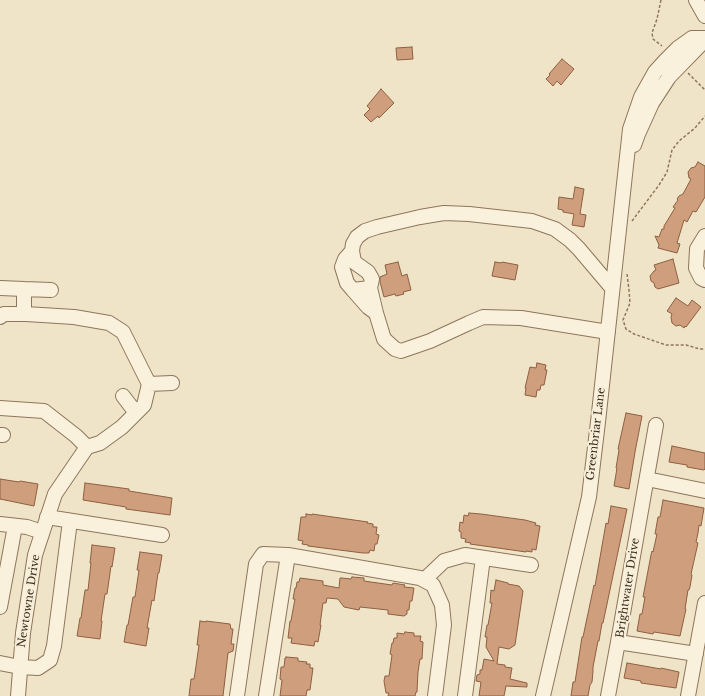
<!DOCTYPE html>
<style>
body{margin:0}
canvas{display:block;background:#f0e4c8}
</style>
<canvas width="705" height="696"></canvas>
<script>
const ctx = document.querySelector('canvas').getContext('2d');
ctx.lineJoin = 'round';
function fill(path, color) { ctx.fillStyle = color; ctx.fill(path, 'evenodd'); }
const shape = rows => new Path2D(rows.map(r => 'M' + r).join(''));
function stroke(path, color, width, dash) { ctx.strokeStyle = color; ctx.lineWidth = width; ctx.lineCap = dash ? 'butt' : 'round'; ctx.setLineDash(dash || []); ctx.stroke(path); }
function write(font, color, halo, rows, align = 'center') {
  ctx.font = font + ' "Libre Baskerville",serif'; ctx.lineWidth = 4; ctx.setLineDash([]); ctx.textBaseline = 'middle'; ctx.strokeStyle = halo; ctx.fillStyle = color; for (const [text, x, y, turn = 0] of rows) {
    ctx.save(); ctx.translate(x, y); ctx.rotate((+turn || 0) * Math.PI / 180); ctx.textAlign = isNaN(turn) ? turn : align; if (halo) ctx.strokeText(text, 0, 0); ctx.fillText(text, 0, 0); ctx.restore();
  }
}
const building = shape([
 [412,47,413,59,397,60,396,48,412,47],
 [562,59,574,69,561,85,557,81,553,86,546,79,550,75,549,74,562,59],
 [381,89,394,103,379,118,378,116,371,122,364,115,370,109,367,106,381,89],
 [698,162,705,166,705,197,696,212,693,211,687,222,684,220,677,243,680,244,677,253,658,248,659,245,655,236,659,237,662,229,664,229,664,226,675,208,673,207,678,200,677,199,679,196,683,194,691,179,689,178,688,172,691,168,695,167,698,162],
 [575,187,584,189,580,214,586,215,584,227,572,225,574,214,563,212,563,210,558,209,559,197,573,199,575,187],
 [673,259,679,283,658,289,655,287,654,283,651,281,650,276,654,271,656,270,654,265,673,259],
 [398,262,402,276,407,274,411,290,403,292,404,294,396,296,395,294,384,297,380,282,380,277,387,274,385,265,398,262],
 [495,262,501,263,502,262,518,265,515,280,492,276,495,262],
 [676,298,688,306,692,300,701,307,686,327,685,326,684,328,680,325,676,326,672,323,671,317,672,314,667,311,676,298],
 [537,363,546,365,545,370,547,370,544,385,541,385,540,390,537,390,536,397,525,395,526,388,525,388,530,367,536,368,537,363],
 [626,413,642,416,635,452,629,489,614,486,617,468,616,468,619,450,618,449,626,413],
 [672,446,705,453,705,469,704,470,687,467,687,465,669,462,672,446],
 [0,479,19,482,20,481,38,484,34,506,0,499,0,479],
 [85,483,129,489,129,491,172,498,170,515,126,509,126,507,83,500,85,483],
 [663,500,704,508,701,526,699,525,698,533,696,542,698,543,691,574,692,575,690,587,689,590,688,590,685,609,686,609,680,636,654,632,653,634,637,631,640,614,642,614,645,597,643,597,651,555,652,551,653,552,657,534,655,534,658,517,660,517,663,500],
 [611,506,627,509,603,623,602,623,599,641,598,641,593,667,593,671,592,682,590,685,588,696,571,696,573,682,575,682,582,637,583,637,594,585,595,586,606,523,608,524,611,506],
 [469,513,481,514,525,520,536,523,535,525,540,526,536,550,532,549,532,552,526,551,526,552,470,544,471,543,465,542,466,539,461,538,461,532,459,531,460,522,463,523,464,515,468,516,469,513],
 [306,514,312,515,312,514,368,522,367,523,373,524,373,527,377,527,376,534,379,535,377,544,375,544,374,551,370,550,369,553,363,553,308,546,308,545,302,544,303,541,298,540,301,517,306,517,306,514],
 [92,545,115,548,112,567,111,566,107,594,105,594,101,621,102,621,100,639,77,636,80,618,81,618,85,590,88,590,91,563,90,563,92,545],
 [140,552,162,555,159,573,158,573,154,601,152,600,147,628,149,628,146,646,124,642,127,625,128,625,133,597,135,597,139,570,137,570,140,552],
 [352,577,364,578,364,581,392,585,393,583,405,585,404,587,414,588,412,601,410,601,409,610,407,610,407,614,404,616,388,614,388,610,360,607,359,610,344,607,338,599,327,598,326,603,323,603,320,625,321,625,318,642,315,641,314,646,291,643,292,638,288,638,290,621,291,621,292,615,295,599,293,599,295,588,296,588,297,582,299,582,300,578,323,581,323,585,339,588,340,578,342,578,351,579,352,577],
 [496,580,508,583,508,584,519,586,523,591,515,645,509,649,499,647,497,664,505,665,505,667,512,668,510,679,527,683,527,687,506,686,504,696,479,696,481,682,476,681,477,675,480,674,480,670,482,670,484,659,494,661,486,647,487,637,485,637,487,625,488,625,492,603,490,603,491,590,494,591,496,580],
 [200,621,206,622,206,621,230,624,231,629,233,629,231,644,234,644,233,651,228,653,223,696,189,696,191,679,194,679,195,673,199,645,197,645,200,621],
 [405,632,414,633,414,636,421,636,420,641,423,642,422,659,420,659,418,672,417,692,416,692,415,696,388,696,389,693,386,693,384,681,385,676,389,676,392,655,390,654,392,643,393,643,394,638,397,638,397,633,404,634,405,632],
 [286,657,298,658,298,661,307,662,306,664,310,664,310,668,313,668,310,690,307,690,306,696,280,696,282,680,280,679,281,667,284,667,285,658,286,658,286,657],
 [627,663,661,669,661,668,679,672,676,688,641,683,641,681,624,678,627,663]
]);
const path = shape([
 [661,0,657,19,652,33,653,39,662,46],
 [688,73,705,90],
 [632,221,659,185,667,172,672,150,679,141,695,128,705,116],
 [627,274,629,290,630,303,623,320,626,329,634,334,666,345,686,345,700,349,705,349]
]);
const minor = shape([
 [696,0,705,16],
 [634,145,638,134,652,103,669,77,705,40],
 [705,236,697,249,696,268,701,278,705,280],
 [352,251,345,259,342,267,347,283,353,290],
 [0,288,24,289],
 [370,288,353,290,368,307,376,313],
 [24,314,24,289,51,290],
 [0,317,4,314,26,314,74,317,109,323,123,332,149,384,144,405,122,427,100,443,87,447,55,494,35,555,23,633,18,696],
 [608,332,521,318,483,317,469,323,430,341,401,351,395,349,384,339,376,313,370,288,372,279,368,272,354,262,352,251,353,244,357,237,365,231,377,227,420,217,444,213,469,214,532,221,555,229,570,240,579,249,612,288],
 [149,384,172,383],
 [123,396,136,413],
 [0,408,44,411,76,436,87,447],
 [0,435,3,435],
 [647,479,705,491],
 [47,517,162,535],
 [0,524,27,527,42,532],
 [424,580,444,561,465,555,531,565],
 [0,607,15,526],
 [618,642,696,654],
 [0,663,20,667,38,668,50,660,54,646,70,521],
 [237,696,256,564,263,554,288,555,420,578,433,585,442,605,444,625,435,696],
 [266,696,288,555],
 [465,696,483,558],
 [543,696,589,497,598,422,630,129,641,97,655,72,665,61,678,48,692,38,705,38],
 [608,696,618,642,656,425],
 [688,696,705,603]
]);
const streetNames = [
 ["Greenbriar Lane",596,434,-83],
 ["Brightwater Drive",628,588,-81],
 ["Newtowne Drive",29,601,-81]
];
fill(building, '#cf9f7d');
stroke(building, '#8d5f41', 1);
stroke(minor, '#8d765c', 16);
stroke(path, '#8d765c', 1.5, [3, 2]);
stroke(minor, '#faf1dc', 14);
write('11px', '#3d2e20', '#f7eed8', streetNames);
</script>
